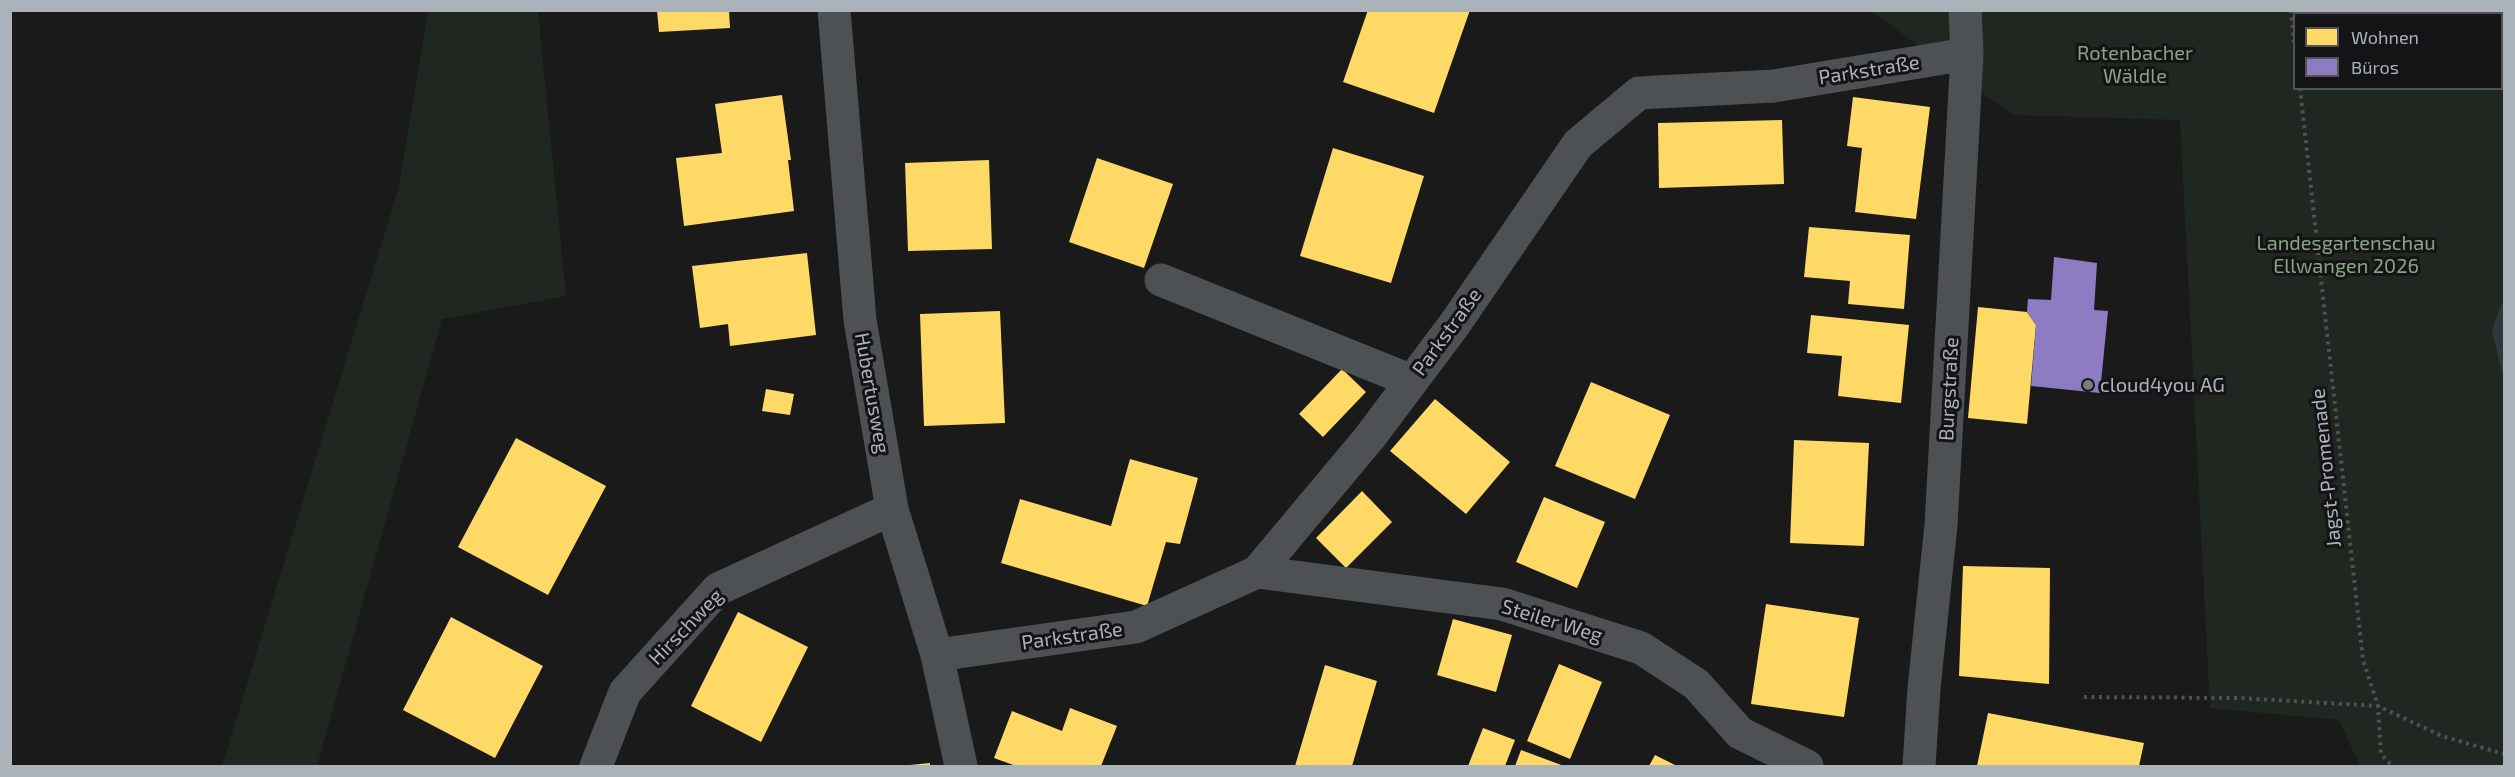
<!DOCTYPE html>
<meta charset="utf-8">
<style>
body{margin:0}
#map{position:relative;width:2515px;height:777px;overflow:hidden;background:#1a1a1a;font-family:"Exo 2",sans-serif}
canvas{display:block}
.frame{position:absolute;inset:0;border:12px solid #abb3ba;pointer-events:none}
.legend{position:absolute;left:2293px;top:12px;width:210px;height:78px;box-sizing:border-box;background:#141416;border:2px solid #505458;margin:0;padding:8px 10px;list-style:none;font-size:18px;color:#abb3ba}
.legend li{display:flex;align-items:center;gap:12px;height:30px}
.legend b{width:30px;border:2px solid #505458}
</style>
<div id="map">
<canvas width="2515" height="777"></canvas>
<div class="frame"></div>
<ul class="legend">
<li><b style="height:16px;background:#ffd966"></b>Wohnen</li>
<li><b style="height:16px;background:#8e7cc3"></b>Büros</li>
</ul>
</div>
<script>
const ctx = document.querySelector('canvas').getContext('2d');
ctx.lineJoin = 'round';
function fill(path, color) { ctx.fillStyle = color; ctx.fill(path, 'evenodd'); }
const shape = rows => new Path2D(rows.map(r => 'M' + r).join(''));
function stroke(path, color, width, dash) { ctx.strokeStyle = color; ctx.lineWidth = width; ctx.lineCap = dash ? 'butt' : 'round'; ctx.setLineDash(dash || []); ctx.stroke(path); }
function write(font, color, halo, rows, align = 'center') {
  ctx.font = font + ' "Exo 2",sans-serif'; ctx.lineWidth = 6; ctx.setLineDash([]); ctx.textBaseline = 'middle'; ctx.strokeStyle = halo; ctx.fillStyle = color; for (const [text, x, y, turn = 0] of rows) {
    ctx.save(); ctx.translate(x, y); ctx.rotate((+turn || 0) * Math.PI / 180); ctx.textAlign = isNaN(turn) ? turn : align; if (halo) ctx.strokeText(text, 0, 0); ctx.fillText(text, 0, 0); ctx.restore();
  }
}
const green = shape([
 [428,11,538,11,566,296,442,319,317,766,222,766,399,186],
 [1871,11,2504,11,2504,766,2360,766,2339,720,2210,708,2180,120,2013,115],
 [2294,14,2502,14,2502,88,2294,88]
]);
const water = shape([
 [2504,301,2504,381,2492,330,2502,303]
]);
const homes = shape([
 [657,10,729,10,730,28,659,32],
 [1368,10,1470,10,1434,113,1343,82],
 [782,95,791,160,788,160,794,211,684,226,676,158,722,153,715,104],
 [1853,97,1930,107,1916,219,1855,212,1862,148,1847,146],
 [1782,120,1784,184,1659,188,1658,123],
 [1333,148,1424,176,1391,283,1300,256],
 [1097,158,1173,184,1144,268,1069,242],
 [989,160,992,249,908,251,905,163],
 [1809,227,1910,235,1904,309,1848,304,1850,281,1804,277],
 [807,253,816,335,730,346,728,324,700,328,692,266],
 [1978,307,2027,312,2036,325,2027,424,1968,418],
 [1000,311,1005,423,924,426,920,314],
 [1811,315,1909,325,1901,403,1838,396,1842,356,1807,353],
 [1342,369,1366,392,1323,437,1299,414],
 [1591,382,1670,415,1635,499,1555,466],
 [766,389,794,394,790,415,762,411],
 [1435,399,1510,462,1466,514,1390,451],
 [516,438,606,486,548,595,458,547],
 [1794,440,1869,443,1864,546,1790,543],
 [1130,459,1198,478,1180,544,1166,542,1147,606,1001,563,1020,499,1111,526],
 [1362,491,1392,522,1346,568,1316,538],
 [1544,497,1605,522,1577,588,1516,562],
 [1963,566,2050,568,2049,684,1959,676],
 [1766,604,1859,618,1844,717,1751,704],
 [738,612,808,647,761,742,691,706],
 [451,617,543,666,495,758,403,710],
 [1453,619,1512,635,1496,692,1437,675],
 [1559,664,1602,682,1570,759,1527,741],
 [1325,665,1377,681,1352,766,1295,766],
 [1070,708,1117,726,1101,766,1016,766,994,758,1012,711,1062,731],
 [1988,713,2144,743,2139,766,1977,766],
 [1483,728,1515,740,1505,766,1468,766],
 [1521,750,1564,766,1515,766],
 [1655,755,1677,766,1649,766],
 [930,763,930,766,910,766,910,765]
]);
const offices = shape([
 [2054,257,2097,263,2094,310,2108,311,2100,393,2031,386,2036,325,2027,312,2028,299,2051,300]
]);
const path = shape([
 [2291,10,2294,43],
 [2300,88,2363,660,2378,706,2381,754,2392,766],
 [2084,697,2240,698,2378,706,2442,736,2504,754]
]);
const minor = shape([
 [834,10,860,320,892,509,937,655,961,766],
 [1161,280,1412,381],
 [1257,572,1502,604,1641,648,1696,684,1740,733,1807,766],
 [937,655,1136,627,1257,572,1370,437,1454,325,1578,144,1639,93,1774,86,1967,54],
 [596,766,625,692,718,589,892,509],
 [1919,766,1924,688,1941,525,1967,54,1965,10]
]);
const markers = [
 [2088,385,6,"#787d82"]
];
const parkNames = [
 ["Rotenbacher",2135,53],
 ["Wäldle",2135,76],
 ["Landesgartenschau",2346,243],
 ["Ellwangen 2026",2346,266]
];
const streetNames = [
 ["Parkstraße",1869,70,-9],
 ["Parkstraße",1447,332,-54],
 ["Burgstraße",1949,389,-87],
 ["Hubertusweg",872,393,80],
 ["Jagst-Promenade",2326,468,-96],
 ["Steiler Weg",1552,621,17],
 ["Hirschweg",686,627,-46],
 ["Parkstraße",1072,636,-8]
];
const poiNames = [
 ["cloud4you AG",2100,385]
];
fill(green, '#202720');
fill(water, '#2d383c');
fill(homes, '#ffd966');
fill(offices, '#8e7cc3');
stroke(path, '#505154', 4, [3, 4.5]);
stroke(minor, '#4e5153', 33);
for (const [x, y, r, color] of markers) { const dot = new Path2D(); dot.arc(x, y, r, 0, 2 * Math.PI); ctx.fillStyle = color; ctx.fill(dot); stroke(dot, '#141416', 2); }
write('20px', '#87a583', '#141416', parkNames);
write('20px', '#abb3ba', '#141416', streetNames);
write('20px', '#abb3ba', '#141416', poiNames, 'left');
</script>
